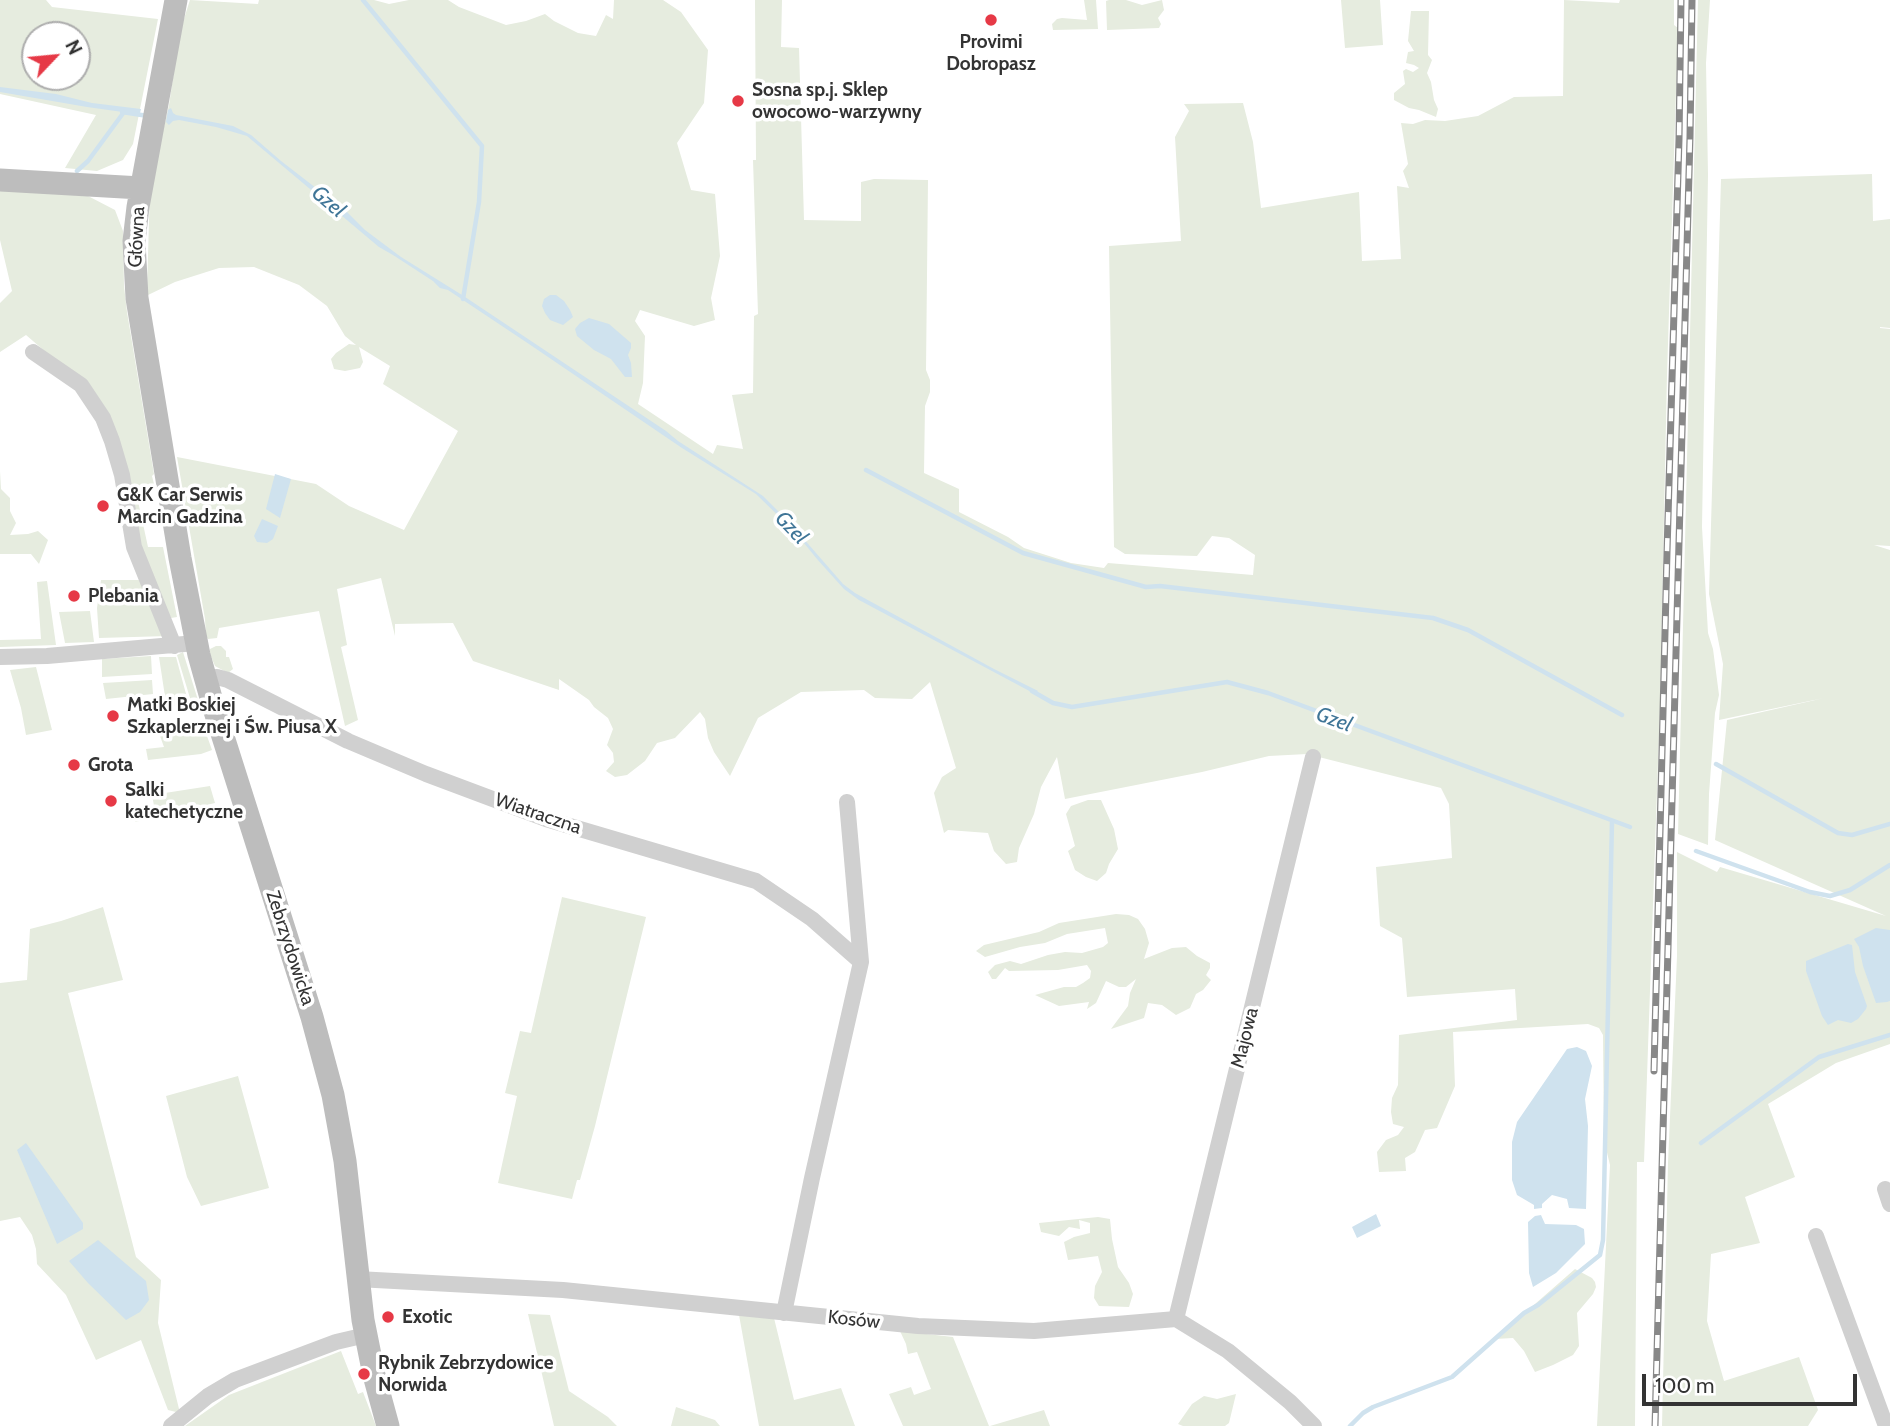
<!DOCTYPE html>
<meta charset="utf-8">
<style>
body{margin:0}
#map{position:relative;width:1890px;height:1426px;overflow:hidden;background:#fff;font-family:Cabin,sans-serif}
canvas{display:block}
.north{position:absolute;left:21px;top:21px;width:70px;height:70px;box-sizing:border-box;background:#fff;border:2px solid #adadad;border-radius:50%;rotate:64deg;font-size:19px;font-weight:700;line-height:28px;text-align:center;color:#333}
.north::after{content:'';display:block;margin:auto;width:24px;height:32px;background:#e63946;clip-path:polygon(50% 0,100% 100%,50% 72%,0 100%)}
.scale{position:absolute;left:1642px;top:1374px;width:215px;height:32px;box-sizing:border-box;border:4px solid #333;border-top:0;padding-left:9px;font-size:21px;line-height:24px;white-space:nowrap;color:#333;-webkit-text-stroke:5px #fff;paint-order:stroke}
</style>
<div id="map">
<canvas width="1890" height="1426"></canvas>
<div class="north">N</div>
<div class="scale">100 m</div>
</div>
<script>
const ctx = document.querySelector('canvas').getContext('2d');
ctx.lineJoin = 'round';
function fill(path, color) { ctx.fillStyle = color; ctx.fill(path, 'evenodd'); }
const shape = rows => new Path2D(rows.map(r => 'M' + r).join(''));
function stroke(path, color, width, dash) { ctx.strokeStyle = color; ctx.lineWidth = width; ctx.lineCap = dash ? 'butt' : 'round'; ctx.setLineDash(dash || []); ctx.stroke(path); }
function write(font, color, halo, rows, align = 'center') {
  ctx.font = font + ' Cabin,sans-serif'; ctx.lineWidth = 7; ctx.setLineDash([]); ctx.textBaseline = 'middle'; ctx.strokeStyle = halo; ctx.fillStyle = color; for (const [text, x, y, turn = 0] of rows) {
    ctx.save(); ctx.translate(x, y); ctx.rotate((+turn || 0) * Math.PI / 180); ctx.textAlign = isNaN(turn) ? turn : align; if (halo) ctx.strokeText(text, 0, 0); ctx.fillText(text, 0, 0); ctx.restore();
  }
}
const green = shape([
 [0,0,46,0,52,7,158,19,133,144,123,160,97,171,65,168,96,115,0,94],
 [35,35,77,35,77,77,35,77],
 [190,0,258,4,259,0,374,0,389,4,409,0,448,0,459,7,506,25,526,21,545,14,554,21,578,33,596,36,606,15,613,19,614,0,663,0,681,12,708,50,704,103,677,143,691,190,715,194,720,256,711,298,715,320,694,326,640,310,635,321,645,336,643,383,638,404,713,454,717,445,743,449,732,395,753,393,754,316,758,314,753,160,756,160,755,0,782,0,781,47,799,48,804,220,861,221,861,182,874,179,928,180,926,370,930,380,930,392,925,406,924,473,959,489,959,512,1008,537,1024,548,1071,563,1104,568,1108,563,1253,575,1255,555,1229,538,1212,536,1197,556,1125,554,1114,547,1109,246,1181,241,1175,137,1189,111,1184,104,1243,103,1253,142,1261,208,1359,192,1362,261,1401,259,1397,186,1409,188,1403,171,1408,164,1401,123,1413,124,1425,120,1445,121,1478,116,1514,97,1563,96,1564,0,1619,3,1620,0,1674,0,1674,25,1678,28,1667,375,1660,705,1644,1162,1637,1162,1635,1426,1597,1426,1610,1165,1604,1140,1603,1035,1599,1028,1588,1024,1453,1032,1455,1086,1437,1128,1425,1130,1415,1152,1405,1158,1406,1171,1379,1172,1377,1152,1386,1140,1398,1135,1404,1127,1393,1124,1391,1112,1392,1098,1398,1085,1399,1035,1517,1020,1515,989,1407,997,1402,938,1380,926,1376,867,1452,858,1449,804,1441,788,1307,754,1269,756,1202,772,1065,799,1057,757,1041,787,1034,814,1019,848,1017,862,1006,864,994,851,988,833,948,830,944,833,934,793,942,777,956,768,930,682,912,699,875,698,864,690,801,692,758,718,730,776,714,752,708,738,705,719,700,712,675,738,657,743,645,761,627,775,615,777,606,771,614,762,613,753,607,745,613,729,608,718,594,707,589,700,559,679,559,690,473,661,453,623,395,624,395,636,381,578,337,589,347,645,341,647,358,720,345,726,319,611,219,628,217,638,208,639,206,636,205,619,177,457,316,484,349,506,404,530,458,431,383,384,390,366,359,347,363,362,360,368,345,371,334,369,331,359,336,353,349,344,356,345,345,336,327,306,299,285,254,267,219,268,175,282,148,295,147,289,150,187,169,105,180,31],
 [1084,0,1096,0,1098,29,1053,30,1052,24,1057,19,1062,18,1087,20],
 [1109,0,1126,0,1142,5,1162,0,1164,10,1158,18,1161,24,1159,28,1107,30,1106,1],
 [1341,0,1380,0,1383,45,1345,48],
 [1698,0,1710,0,1706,63,1708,175,1702,527,1708,633,1713,649,1719,695,1715,713,1709,794,1708,845,1678,834],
 [1411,11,1429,11,1428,55,1432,60,1427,73,1431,82,1434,100,1438,109,1436,117,1419,110,1409,108,1394,100,1394,93,1405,84,1403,71,1406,69,1413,72,1419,68,1414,65,1406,63,1408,52,1414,51,1408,41],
 [1872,174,1873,221,1890,219,1890,328,1880,327,1880,328,1890,329,1890,546,1874,545,1890,550,1890,1044,1836,1063,1768,1104,1795,1177,1745,1197,1760,1243,1711,1254,1707,1321,1724,1381,1799,1357,1818,1410,1808,1426,1662,1426,1668,1163,1677,956,1677,852,1717,872,1720,867,1886,916,1715,840,1727,720,1824,698,1719,720,1723,664,1709,594,1721,179],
 [0,187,88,196,115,210,123,231,124,286,127,312,154,474,152,476,154,484,129,491,76,378,26,335,0,352,0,303,12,291,0,240],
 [0,471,1,489,10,498,10,511,16,523,10,535,28,534,38,531,48,540,39,564,31,554,0,554],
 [136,492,148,547,163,547,177,617,171,618,136,544,129,494],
 [101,580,144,580,168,636,99,638,97,608],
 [47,581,56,645,0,647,0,640,41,639,37,582],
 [90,611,94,642,65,643,59,612],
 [216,646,221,646,226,651,226,657,229,657,233,669,228,673,215,666,210,654,210,649],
 [183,652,198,700,193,708,177,655],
 [151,656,152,674,102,677,102,659],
 [159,657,176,657,189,705,184,709,166,703],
 [36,667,52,730,26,735,21,708,10,670],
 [152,680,153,694,106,699,103,683],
 [186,728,197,730,207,736,212,750,201,754,148,760,146,749,164,747,160,736],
 [210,786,215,803,135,822,138,813,155,811,152,795],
 [1088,800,1101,800,1114,829,1118,849,1109,864,1106,873,1097,881,1086,877,1075,870,1068,851,1075,846,1066,814,1071,806],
 [562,897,646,917,595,1126,580,1180,577,1180,572,1199,498,1183,517,1096,505,1093,520,1031,531,1033],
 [103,907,123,980,68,993,136,1257,161,1280,158,1323,180,1413,168,1410,141,1340,96,1360,66,1295,37,1264,36,1249,32,1235,20,1217,0,1221,0,983,27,980,30,929,61,921],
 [1116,914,1129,915,1138,919,1145,929,1149,943,1144,959,1172,948,1186,947,1197,956,1210,963,1210,968,1206,975,1211,980,1203,990,1196,994,1190,1008,1176,1015,1162,1005,1148,1003,1144,1018,1111,1029,1128,1006,1130,993,1136,979,1126,987,1119,987,1106,981,1096,1003,1087,1009,1089,1002,1059,1006,1035,995,1064,987,1076,987,1083,983,1090,978,1091,971,1087,965,1058,970,1009,971,1005,968,996,979,992,979,988,972,995,965,1010,961,1021,964,1048,955,1065,952,1082,953,1103,947,1108,943,1105,928,1067,934,1045,943,1020,947,985,957,976,951,984,945,1039,932,1059,923],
 [238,1076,269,1188,201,1206,187,1177,166,1096],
 [1098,1217,1110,1219,1112,1239,1118,1267,1129,1283,1133,1294,1129,1307,1099,1306,1094,1298,1095,1286,1102,1272,1098,1256,1068,1260,1064,1242,1074,1237,1090,1233,1090,1223,1079,1220,1080,1229,1069,1227,1059,1236,1041,1232,1039,1223],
 [1575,1269,1592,1278,1595,1282,1596,1287,1593,1294,1577,1313,1579,1346,1573,1355,1553,1365,1535,1372,1524,1351,1513,1338,1495,1339],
 [528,1314,550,1315,569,1391,608,1417,617,1426,554,1426],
 [739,1315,774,1318,794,1400,841,1388,855,1426,759,1426],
 [900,1331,953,1337,989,1426,903,1426,889,1394,911,1387,914,1395,931,1389,917,1352,908,1354,906,1344],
 [341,1351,358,1394,363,1392,376,1426,185,1426,229,1395],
 [1236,1394,1229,1423,1225,1426,1183,1426,1178,1424,1192,1404,1204,1396,1217,1399],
 [676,1407,715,1420,720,1426,671,1426],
 [1044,1410,1050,1426,990,1426]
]);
const water = shape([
 [0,87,56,94,92,103,141,109,140,113,137,114,87,107,0,92],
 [171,108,173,113,176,115,233,126,251,135,281,161,347,212,365,230,401,257,462,295,666,431,678,441,763,496,789,522,843,584,855,593,994,669,1038,691,1035,694,859,600,844,589,817,559,795,532,756,494,682,448,529,344,448,290,440,288,433,281,393,255,379,247,247,136,216,127,179,120,173,121,169,125,166,122,168,110],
 [550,295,556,295,564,301,570,310,573,317,563,325,550,320,545,313,542,306,544,299],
 [589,318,609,324,631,343,631,348,628,355,631,363,632,377,625,377,611,359,594,350,577,336,575,329,580,323],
 [275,474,291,479,280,518,266,509],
 [262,519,278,526,273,539,267,543,257,542,254,536],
 [1876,928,1890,930,1890,1001,1887,1002,1876,1003,1863,966,1859,947,1854,939],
 [1848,944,1852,945,1855,972,1867,1006,1866,1009,1858,1019,1851,1023,1838,1020,1828,1025,1822,1016,1806,971,1806,961],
 [1577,1047,1586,1051,1592,1066,1585,1099,1588,1126,1586,1209,1569,1208,1567,1199,1552,1195,1542,1204,1542,1208,1534,1209,1534,1205,1517,1195,1512,1180,1512,1142,1517,1122,1567,1049],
 [26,1143,83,1223,83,1229,57,1244,17,1150],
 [1376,1214,1381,1226,1357,1238,1352,1227],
 [1541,1215,1545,1224,1576,1225,1584,1229,1585,1244,1556,1273,1533,1287,1529,1273,1528,1222,1535,1216],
 [98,1240,146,1281,149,1300,140,1312,126,1320,88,1283,69,1261]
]);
const stream = shape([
 [363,0,482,146,479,202,463,299],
 [122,112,148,116],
 [77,171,88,161,124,112],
 [866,470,1023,553,1146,587,1160,586,1433,618,1468,630,1622,715],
 [1032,691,1053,703,1072,707,1227,682,1268,693,1630,827],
 [1716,764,1838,833,1852,835,1890,824],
 [1696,851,1810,892,1830,896,1850,890,1890,865],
 [1701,1143,1819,1057,1890,1035],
 [1350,1426,1363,1413,1373,1407,1452,1377,1524,1313,1538,1305,1600,1255,1603,1240,1612,821]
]);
const street = shape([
 [33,352,81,385,103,418,112,441,122,475,134,547,174,646],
 [0,657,47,656,196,643],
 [206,678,217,677,228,680,348,741,426,774,546,819,756,881,812,919,861,962],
 [1885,1189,1890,1204],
 [1816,1236,1886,1426],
 [357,1279,563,1290,918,1326,1034,1331,1176,1319,1228,1351,1290,1402,1314,1426],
 [784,1313,812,1178,861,962,847,802],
 [1176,1319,1313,757],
 [171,1426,208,1396,235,1380,336,1342,366,1335]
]);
const secondary = shape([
 [176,0,138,207,134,241,137,298,180,558,199,655,213,705,312,1017,333,1095,345,1161,363,1320,374,1375,388,1426],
 [0,180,141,188]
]);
const rail = shape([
 [1654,1071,1667,552,1679,139,1681,0],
 [1655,1426,1690,137,1692,0]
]);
const markers = [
 [991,20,7,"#e63946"],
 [738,101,7,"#e63946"],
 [103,506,7,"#e63946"],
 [74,596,7,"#e63946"],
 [113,716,7,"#e63946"],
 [74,765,7,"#e63946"],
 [111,801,7,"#e63946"],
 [388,1317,7,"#e63946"],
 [364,1374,7,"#e63946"]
];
const poiNames = [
 ["Provimi",991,42,"center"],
 ["Dobropasz",991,64,"center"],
 ["Sosna sp.j. Sklep",752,90],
 ["owocowo-warzywny",752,112],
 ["G&K Car Serwis",117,495],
 ["Marcin Gadzina",117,517],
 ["Plebania",88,596],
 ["Matki Boskiej",127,705],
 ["Szkaplerznej i Św. Piusa X",127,727],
 ["Grota",88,765],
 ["Salki",125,790],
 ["katechetyczne",125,812],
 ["Exotic",402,1317],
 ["Rybnik Zebrzydowice",378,1363],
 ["Norwida",378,1385]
];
const streetNames = [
 ["Główna",137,237,-87],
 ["Wiatraczna",538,814,19],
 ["Zebrzydowicka",290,948,72],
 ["Majowa",1245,1038,-76],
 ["Kosów",854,1320,6]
];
const waterNames = [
 ["Gzel",328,202,40],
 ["Gzel",791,528,46],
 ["Gzel",1334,720,20]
];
fill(green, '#e6ecdf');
fill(water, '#cfe2ee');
stroke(stream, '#cfe2ee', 4.5);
stroke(street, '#d0d0d0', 16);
stroke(secondary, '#bdbdbd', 23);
stroke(rail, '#888', 7);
stroke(rail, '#fff', 4.5, [13]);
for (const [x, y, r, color] of markers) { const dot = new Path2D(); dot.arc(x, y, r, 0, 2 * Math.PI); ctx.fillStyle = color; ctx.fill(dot); stroke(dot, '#fff', 2.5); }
write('bold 19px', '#333', '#fff', poiNames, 'left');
write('19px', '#333', '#fff', streetNames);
write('italic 21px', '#3f7597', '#fff', waterNames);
</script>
